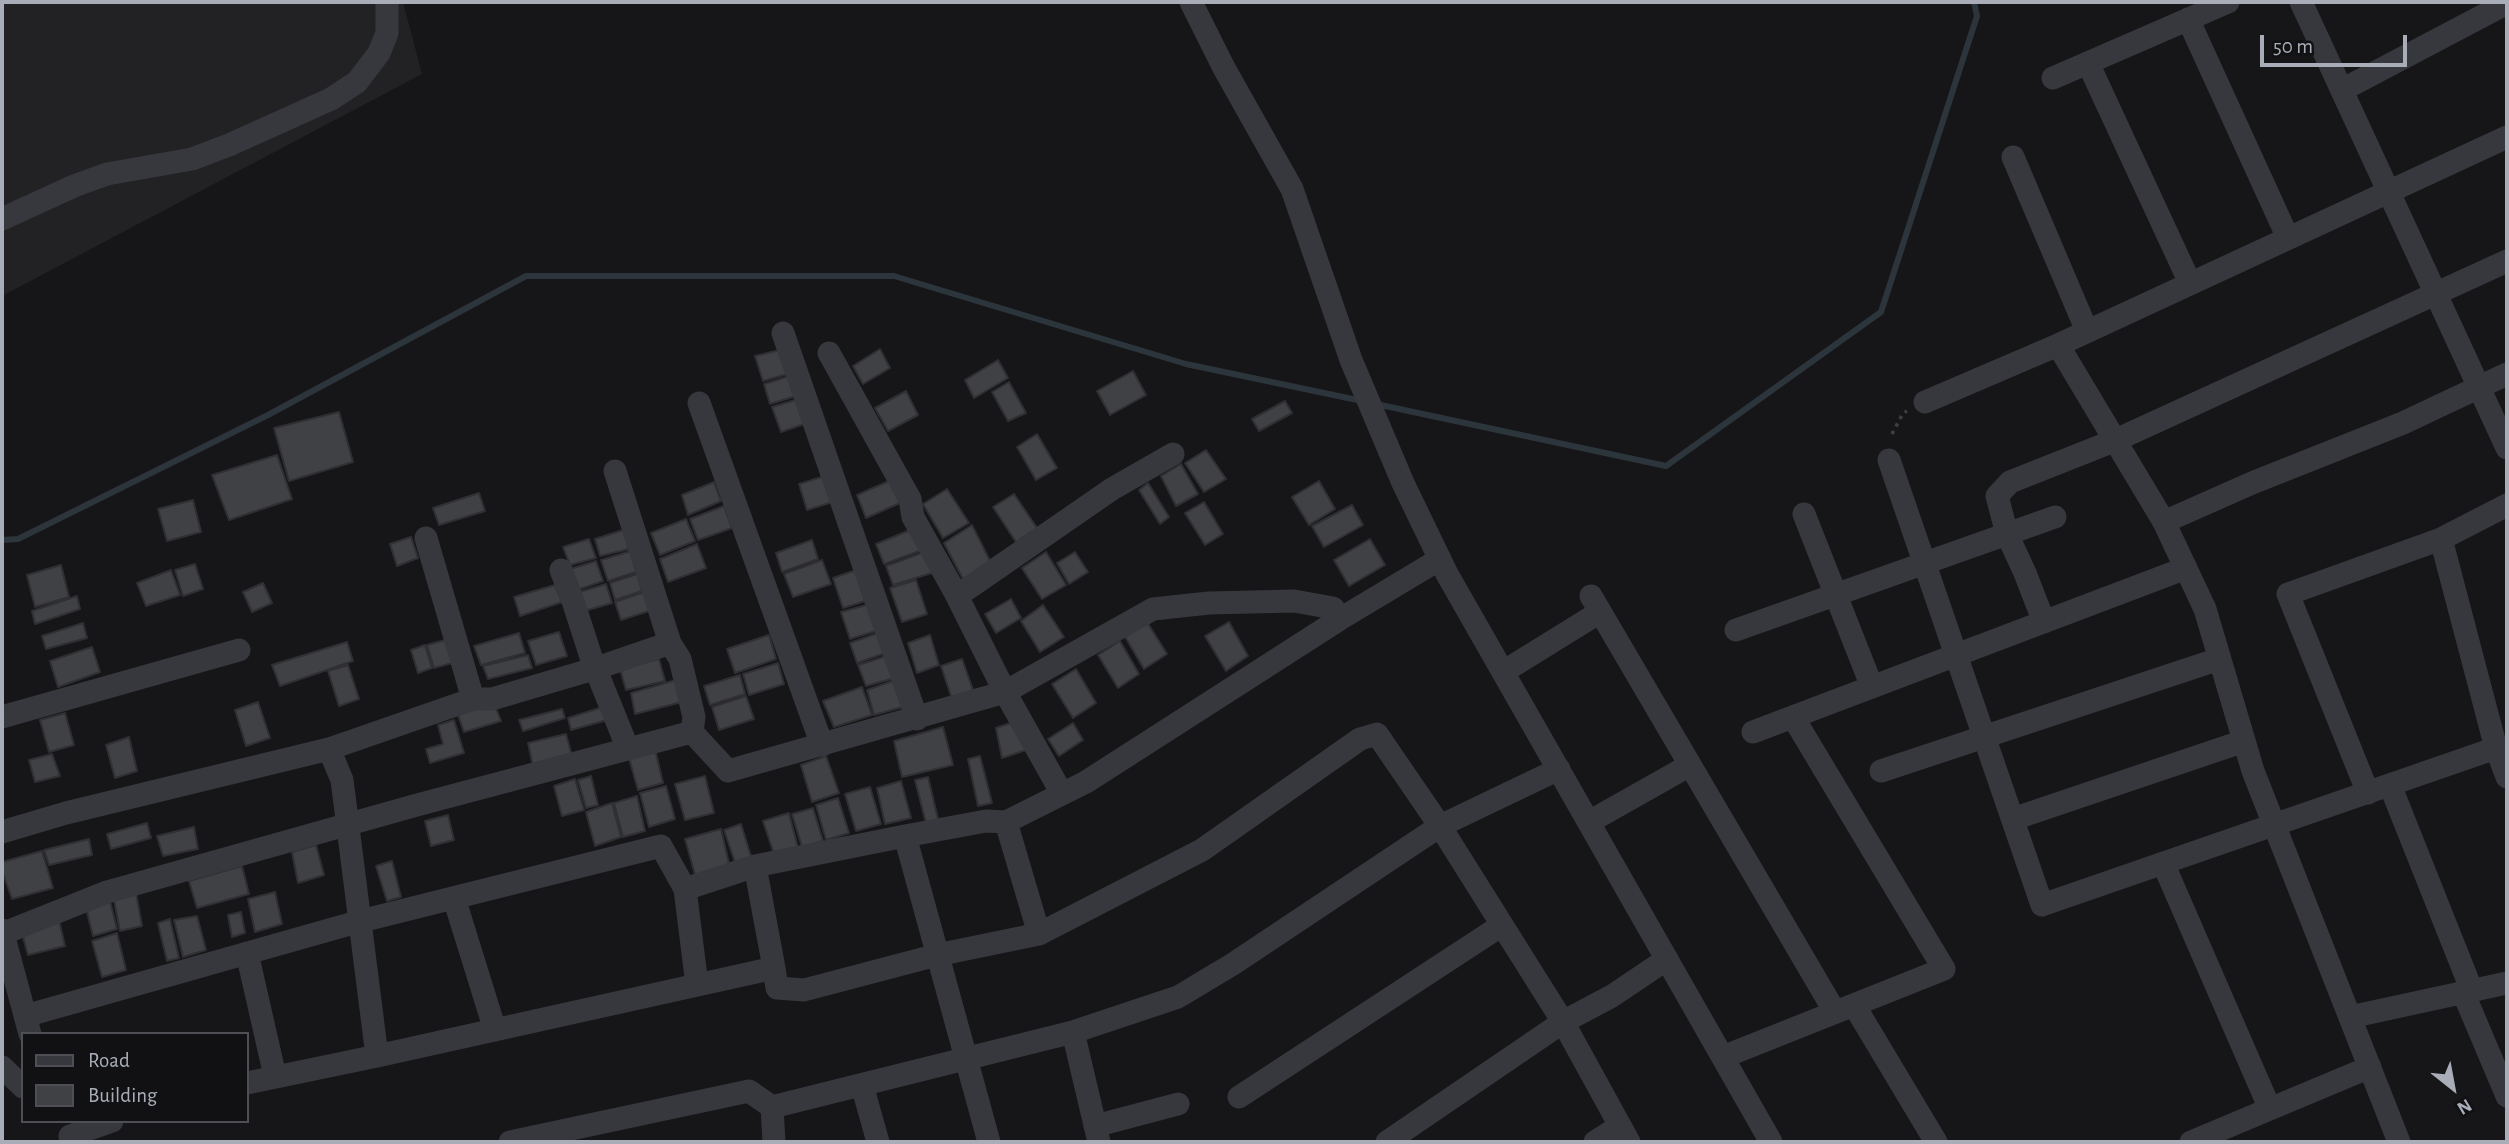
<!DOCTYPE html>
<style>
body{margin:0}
#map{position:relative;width:2509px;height:1144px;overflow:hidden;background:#161618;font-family:"Alegreya Sans",sans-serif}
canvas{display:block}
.frame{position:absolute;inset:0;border:4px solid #a8adb8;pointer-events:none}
.legend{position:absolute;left:21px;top:1032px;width:228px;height:91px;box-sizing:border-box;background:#111113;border:2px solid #4d4f55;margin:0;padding:9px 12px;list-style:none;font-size:21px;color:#a8adb8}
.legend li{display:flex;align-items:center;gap:14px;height:35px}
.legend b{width:35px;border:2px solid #4d4f55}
.north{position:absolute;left:2418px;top:1053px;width:70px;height:70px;-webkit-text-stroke:5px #111113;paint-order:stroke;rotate:149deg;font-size:19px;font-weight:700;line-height:28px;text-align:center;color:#a8adb8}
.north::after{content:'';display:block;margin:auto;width:24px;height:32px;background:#a8adb8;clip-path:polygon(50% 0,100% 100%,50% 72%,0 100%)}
.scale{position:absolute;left:2260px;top:35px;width:147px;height:32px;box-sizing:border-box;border:4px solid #a8adb8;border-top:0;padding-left:9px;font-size:21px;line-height:24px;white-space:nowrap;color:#a8adb8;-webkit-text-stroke:5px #111113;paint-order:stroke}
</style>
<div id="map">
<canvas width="2509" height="1144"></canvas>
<div class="frame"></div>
<ul class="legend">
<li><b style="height:9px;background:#37383d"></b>Road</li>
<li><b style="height:19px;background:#404145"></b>Building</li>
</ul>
<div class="north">N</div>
<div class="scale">50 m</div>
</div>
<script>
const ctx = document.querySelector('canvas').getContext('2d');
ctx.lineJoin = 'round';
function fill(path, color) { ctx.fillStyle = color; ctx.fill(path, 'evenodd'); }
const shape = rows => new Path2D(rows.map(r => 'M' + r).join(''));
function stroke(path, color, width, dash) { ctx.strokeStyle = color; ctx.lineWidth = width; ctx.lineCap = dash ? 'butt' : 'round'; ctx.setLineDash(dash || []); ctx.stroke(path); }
const built = shape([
 [2,2,403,2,422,74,2,296]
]);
const stream = shape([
 [1376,404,1666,466,1881,312,1977,16,1974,2],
 [2,540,18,539,268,415,526,276,894,276,1186,364,1362,401]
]);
const building = shape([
 [784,349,791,373,763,381,755,356,784,349],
 [880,349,890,368,863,384,853,366,880,349],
 [998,360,1008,378,974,398,965,380,998,360],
 [1133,371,1146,395,1110,415,1097,391,1133,371],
 [793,375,799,395,770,404,764,384,793,375],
 [1009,382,1026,413,1008,421,992,392,1009,382],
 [906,391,918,415,888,431,875,408,906,391],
 [802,398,810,422,781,432,772,407,802,398],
 [1285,401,1292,413,1259,431,1252,419,1285,401],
 [339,412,353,462,289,481,274,428,339,412],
 [1037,434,1057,468,1036,480,1017,447,1037,434],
 [1206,450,1226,479,1204,492,1185,463,1206,450],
 [277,455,292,499,229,520,212,475,277,455],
 [1181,464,1198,494,1176,506,1161,476,1181,464],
 [828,475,836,501,807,510,799,484,828,475],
 [889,481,900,503,866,518,857,495,889,481],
 [1319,481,1335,509,1309,525,1292,497,1319,481],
 [714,482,721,501,688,515,682,495,714,482],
 [1148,483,1169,517,1160,524,1139,490,1148,483],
 [947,489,969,523,943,538,923,504,947,489],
 [479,493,485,511,439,525,433,508,479,493],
 [1014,494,1037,528,1016,542,993,507,1014,494],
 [193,500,201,532,167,541,158,509,193,500],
 [1204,502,1223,534,1205,545,1185,513,1204,502],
 [1352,505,1363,525,1324,547,1312,526,1352,505],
 [724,506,732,528,698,540,690,519,724,506],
 [686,519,695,541,660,555,651,533,686,519],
 [972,525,991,563,963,579,944,543,972,525],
 [915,528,925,549,884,564,876,544,915,528],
 [623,530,629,549,600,556,595,539,623,530],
 [411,537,418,558,397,566,390,544,411,537],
 [589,539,596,558,570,565,563,547,589,539],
 [1370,539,1385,565,1349,586,1334,560,1370,539],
 [812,540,818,559,782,572,776,553,812,540],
 [697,544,706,568,668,582,660,559,697,544],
 [631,551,636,572,608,581,601,560,631,551],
 [927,551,935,572,893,585,886,566,927,551],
 [1046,552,1066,585,1042,599,1022,568,1046,552],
 [1075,552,1088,572,1069,584,1057,563,1075,552],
 [822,560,831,584,793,597,784,574,822,560],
 [596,561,603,581,577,590,570,569,596,561],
 [195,564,203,589,183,596,175,570,195,564],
 [61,565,69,597,35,607,27,575,61,565],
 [859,569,869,600,843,608,833,578,859,569],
 [171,570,180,595,146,606,137,583,171,570],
 [637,574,642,591,615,600,610,583,637,574],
 [916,580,927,614,902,622,890,588,916,580],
 [263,583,272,603,252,612,243,592,263,583],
 [606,584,612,603,581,612,576,593,606,584],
 [555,585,562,602,520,616,514,597,555,585],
 [644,592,649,611,621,620,615,602,644,592],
 [77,596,80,609,35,624,32,611,77,596],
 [1011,599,1021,618,996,633,985,614,1011,599],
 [870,604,879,630,850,639,841,612,870,604],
 [1043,605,1064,637,1040,652,1021,621,1043,605],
 [1147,622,1167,654,1144,669,1124,635,1147,622],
 [1229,622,1248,656,1226,671,1205,636,1229,622],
 [83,623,87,638,46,649,42,636,83,623],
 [559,632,567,656,536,665,528,641,559,632],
 [881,632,888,652,857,663,850,643,881,632],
 [519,633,525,653,481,665,474,646,519,633],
 [769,635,776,659,735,673,727,649,769,635],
 [930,635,939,665,917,673,908,643,930,635],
 [445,640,452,663,434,668,427,645,445,640],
 [1120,641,1139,674,1118,688,1098,655,1120,641],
 [347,642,353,661,280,686,272,665,347,642],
 [425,645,432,668,418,673,411,650,425,645],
 [92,647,100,672,58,687,50,661,92,647],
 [528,655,532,668,488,679,483,666,528,655],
 [890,655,898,677,866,686,858,665,890,655],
 [659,659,665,681,626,690,620,669,659,659],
 [962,659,973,690,952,699,941,666,962,659],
 [778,663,784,684,749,695,743,674,778,663],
 [348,665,359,699,339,706,328,671,348,665],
 [1076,669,1096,703,1073,718,1052,684,1076,669],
 [740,675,745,694,710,705,704,686,740,675],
 [898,679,906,706,874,715,867,690,898,679],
 [676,680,682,702,635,714,631,693,676,680],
 [862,687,872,715,834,727,823,701,862,687],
 [746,696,754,719,719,730,712,707,746,696],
 [258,702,270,738,246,746,235,710,258,702],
 [494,703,501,721,464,732,458,715,494,703],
 [606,706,611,719,571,730,568,718,606,706],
 [562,709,565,718,523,731,519,720,562,709],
 [65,713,74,745,49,752,40,720,65,713],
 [454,720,464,753,430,763,426,749,443,744,438,725,454,720],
 [1016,721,1029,749,1002,758,996,728,1016,721],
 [1073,723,1083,740,1059,756,1048,739,1073,723],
 [943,727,953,765,902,777,894,741,943,727],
 [566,734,572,756,533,766,528,743,566,734],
 [129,737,137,771,115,778,106,745,129,737],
 [655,749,663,783,638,790,629,758,655,749],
 [52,754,60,776,35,782,29,760,52,754],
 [826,756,839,793,812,802,801,765,826,756],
 [980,756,992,803,978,806,968,759,980,756],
 [591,776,598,805,586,808,578,780,591,776],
 [705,776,714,813,685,820,675,784,705,776],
 [928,777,938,819,926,823,915,780,928,777],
 [575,779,584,810,562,816,554,786,575,779],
 [901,781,911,818,885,824,877,788,901,781],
 [666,786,675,819,649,827,640,793,666,786],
 [870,787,881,824,856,831,845,794,870,787],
 [637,796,645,831,623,837,614,803,637,796],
 [838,798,849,833,826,840,816,805,838,798],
 [612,803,621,837,595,846,586,812,612,803],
 [813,808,823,841,802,847,792,814,813,808],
 [789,813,798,848,774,854,763,821,789,813],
 [448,815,454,840,431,846,425,821,448,815],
 [147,823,151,838,111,849,107,834,147,823],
 [741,824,753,863,737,868,724,830,741,824],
 [194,827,198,849,163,856,157,836,194,827],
 [721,829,730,868,696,878,685,839,721,829],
 [89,839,92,855,49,865,44,850,89,839],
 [316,845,324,875,298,883,292,852,316,845],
 [42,851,53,888,12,899,2,871,2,862,42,851],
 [392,861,401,897,387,901,376,866,392,861],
 [242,866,249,894,197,908,189,881,242,866],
 [275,892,282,924,255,932,248,899,275,892],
 [136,893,142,926,120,931,114,900,136,893],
 [110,901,117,929,93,936,86,908,110,901],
 [241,912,245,933,232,937,228,915,241,912],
 [58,916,65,946,28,955,21,930,58,916],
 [197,916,206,950,183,957,174,920,197,916],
 [170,919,179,958,167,961,158,923,170,919],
 [117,933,126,970,102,977,92,941,117,933]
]);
const path = shape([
 [1892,434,1903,413,1907,411]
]);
const minor = shape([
 [1191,2,1224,68,1292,189,1351,360,1403,483,1447,574,1771,1142],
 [2301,2,2507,448],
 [2188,19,2288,238],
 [2088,63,2190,283],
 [2053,78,2228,2],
 [2342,90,2507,3],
 [2013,157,2087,331],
 [2,219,74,186,107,174,192,159,229,145,331,99,357,82,379,53,387,33,387,2],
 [783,333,917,719],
 [2058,345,2164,522],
 [829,353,910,499,913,517,957,596,1005,692,1061,792],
 [1925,402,2058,345,2507,137],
 [699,403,822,745],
 [1889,460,2042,905,2496,748],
 [615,471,670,643,680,659,694,717,692,732,728,771,1005,692,1153,609,1209,603,1294,601,1333,608,1340,619],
 [2507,505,2441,539,2496,748,2507,777],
 [1804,514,1872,687],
 [426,538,473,699],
 [561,570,573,601,592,660,628,749],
 [957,596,1112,489,1173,454],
 [1591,596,1835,1012],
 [2044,622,2025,573,2007,534,1997,496,2010,482,2116,440,2507,261],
 [1736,630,2055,517],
 [1503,672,1600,612],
 [2,717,239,650],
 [1753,732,2186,568],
 [329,749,473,699,492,699,597,668,670,643],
 [1881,771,2219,659],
 [2390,785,2472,991],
 [2368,793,2288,594,2441,539],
 [2013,819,2244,741],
 [1006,822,1039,934],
 [1589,822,1690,765],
 [2,832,66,813,329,749,342,780,377,1056,774,968,755,866,905,836,989,1142],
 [905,836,986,821,1006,822,1086,782,1340,619,1440,559],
 [2163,863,2270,1109],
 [685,889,755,866],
 [454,898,495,1030],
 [2,930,30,1034],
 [4,933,107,892,417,805,692,732],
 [247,953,275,1076],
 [774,968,777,988,804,990,937,955,1039,934,1202,850,1360,739,1377,734,1440,826,1563,1022,1629,1142],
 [2463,992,2507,1096],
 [1854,1005,1936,1142],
 [25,1016,357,922,661,846,685,889,697,985],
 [2350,1017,2507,983],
 [1073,1032,1099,1142],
 [1723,1057,1944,969,1793,717],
 [2,1067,23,1087],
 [247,1083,377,1056],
 [862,1085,878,1142],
 [1239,1097,1502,925],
 [772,1107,1073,1032,1178,997,1233,964,1440,826,1559,769],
 [1095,1126,1178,1104],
 [70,1136,112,1121],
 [510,1142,749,1091,772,1107,774,1142],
 [1387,1142,1563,1022,1612,996,1667,959],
 [1595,1142,1620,1126],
 [2191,1142,2370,1067],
 [2399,1142,2253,771,2205,609,2164,522,2252,483,2403,423,2507,374]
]);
fill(built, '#222225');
stroke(stream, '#2c353c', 6);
fill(building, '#404145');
stroke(building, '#303034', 2);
stroke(path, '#3d3f44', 3.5, [3.5, 5]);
stroke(minor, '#37383d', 23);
</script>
